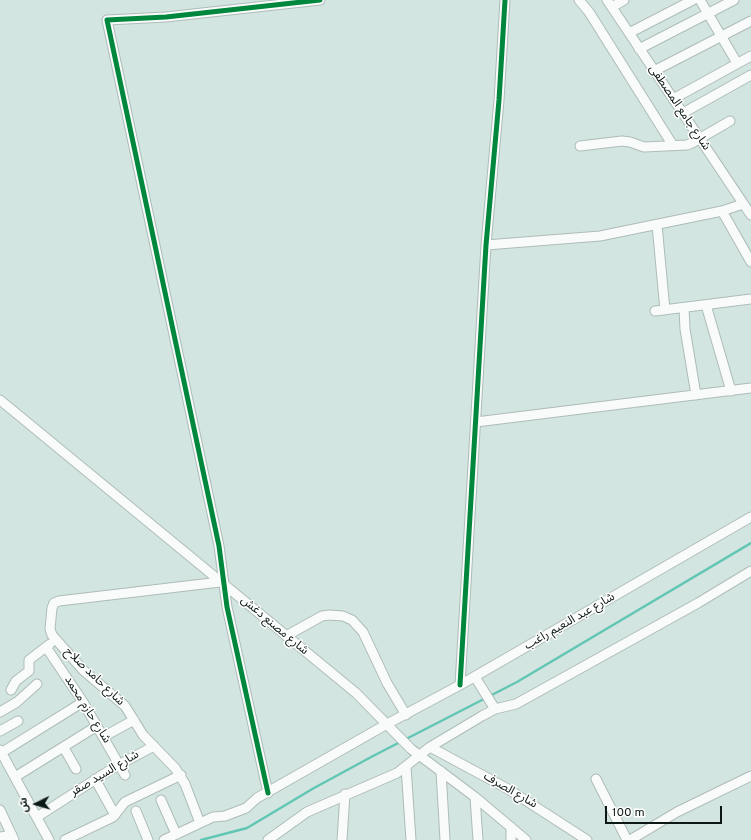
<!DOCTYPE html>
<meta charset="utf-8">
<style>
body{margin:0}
#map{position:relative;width:751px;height:840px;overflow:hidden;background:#d3e5e0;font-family:Overpass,"Noto Sans Arabic",sans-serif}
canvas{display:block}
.north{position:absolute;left:16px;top:784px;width:40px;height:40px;-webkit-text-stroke:3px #fff;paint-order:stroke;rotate:265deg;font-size:11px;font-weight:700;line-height:16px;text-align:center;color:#0c1815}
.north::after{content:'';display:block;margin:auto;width:14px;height:18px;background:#0c1815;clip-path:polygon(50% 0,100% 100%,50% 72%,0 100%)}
.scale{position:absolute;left:605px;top:806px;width:117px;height:18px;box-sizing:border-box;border:2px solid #0c1815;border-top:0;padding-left:5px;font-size:12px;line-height:14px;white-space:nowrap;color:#0c1815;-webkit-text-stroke:3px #fff;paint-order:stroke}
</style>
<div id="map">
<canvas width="751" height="840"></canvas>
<div class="north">ش</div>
<div class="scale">100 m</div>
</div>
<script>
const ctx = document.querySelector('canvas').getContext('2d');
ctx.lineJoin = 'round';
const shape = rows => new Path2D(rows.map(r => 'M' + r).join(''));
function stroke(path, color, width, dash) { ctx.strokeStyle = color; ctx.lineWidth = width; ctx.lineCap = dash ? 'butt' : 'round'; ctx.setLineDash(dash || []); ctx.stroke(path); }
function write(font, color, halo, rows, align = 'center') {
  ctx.font = font + ' Overpass,"Noto Sans Arabic",sans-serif'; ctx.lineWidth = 3; ctx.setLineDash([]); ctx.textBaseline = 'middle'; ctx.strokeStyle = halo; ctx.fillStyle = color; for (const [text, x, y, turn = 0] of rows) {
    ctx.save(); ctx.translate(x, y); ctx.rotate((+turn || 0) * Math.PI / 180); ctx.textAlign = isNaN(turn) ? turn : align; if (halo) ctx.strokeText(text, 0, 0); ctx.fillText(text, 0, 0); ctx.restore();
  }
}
const stream = shape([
 [201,840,247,828,314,788,373,756,517,682,751,543]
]);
const minor = shape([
 [579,0,589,12,672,144],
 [607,0,751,215],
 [700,0,737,63],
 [612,7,624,0],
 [629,33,693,0],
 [639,49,734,0],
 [654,71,751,21],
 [673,99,751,56],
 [683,113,751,75],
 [580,146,622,141,630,142,644,147,687,145,692,143,730,121],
 [722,211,751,262],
 [657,225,665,310],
 [486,245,600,236,722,211,743,204],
 [706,305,731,391],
 [684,308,685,329,696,395],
 [655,311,751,299],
 [0,400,356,693,411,749,475,797,526,840],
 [476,422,751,388],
 [286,636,322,616,329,615,343,616,352,620,363,632,387,683,406,715],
 [46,647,83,702,125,775],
 [475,677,495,709],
 [460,685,486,245,499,100,505,0],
 [11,690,16,681,29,671,29,660,50,644],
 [0,712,17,702,37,684],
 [0,731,18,721],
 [103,737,134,720],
 [430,747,508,789,587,840],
 [64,748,76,769],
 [0,750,49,840],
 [1,753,83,702],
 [406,767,411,840],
 [441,771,445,840],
 [15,777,97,726],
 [95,779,115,815],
 [596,779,627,840],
 [268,793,227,607,219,546,107,20,166,17,320,0],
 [475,797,478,840],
 [161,800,176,834],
 [0,810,14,840],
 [136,811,148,840],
 [37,817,113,768,154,746],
 [200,823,185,784,175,768,143,735,125,706,83,670,52,635,50,629,52,608,54,603,59,601,220,582],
 [511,827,511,840],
 [0,837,12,835],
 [65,840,113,817,125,802,181,775],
 [164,840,213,817,225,816,246,808,257,798,387,724,460,685,751,517],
 [268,840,307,812,397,773,430,747,482,716,495,709,516,704,698,603,751,571],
 [342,840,345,794],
 [630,840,677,812,751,776]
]);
const cycleway = shape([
 [460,685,486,245,499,100,505,0],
 [268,793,227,607,219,546,107,20,166,17,320,0]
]);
const streetNames = [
 ["شارع جامع المصطفى",679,108,56],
 ["شارع عبد النعيم راغب",570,622,-30],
 ["شارع مصنع دغش",274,626,40],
 ["شارع حامد صلاح",94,677,44],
 ["شارع حازم محمد",87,710,58],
 ["شارع السيد صقر",105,774,-31],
 ["شارع الصرف",510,791,30]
];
stroke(stream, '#62c6b5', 2.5);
stroke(minor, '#aebcb8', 11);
stroke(minor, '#f8fbfa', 9);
stroke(cycleway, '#00873e', 5);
write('12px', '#0c1815', '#fff', streetNames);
</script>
